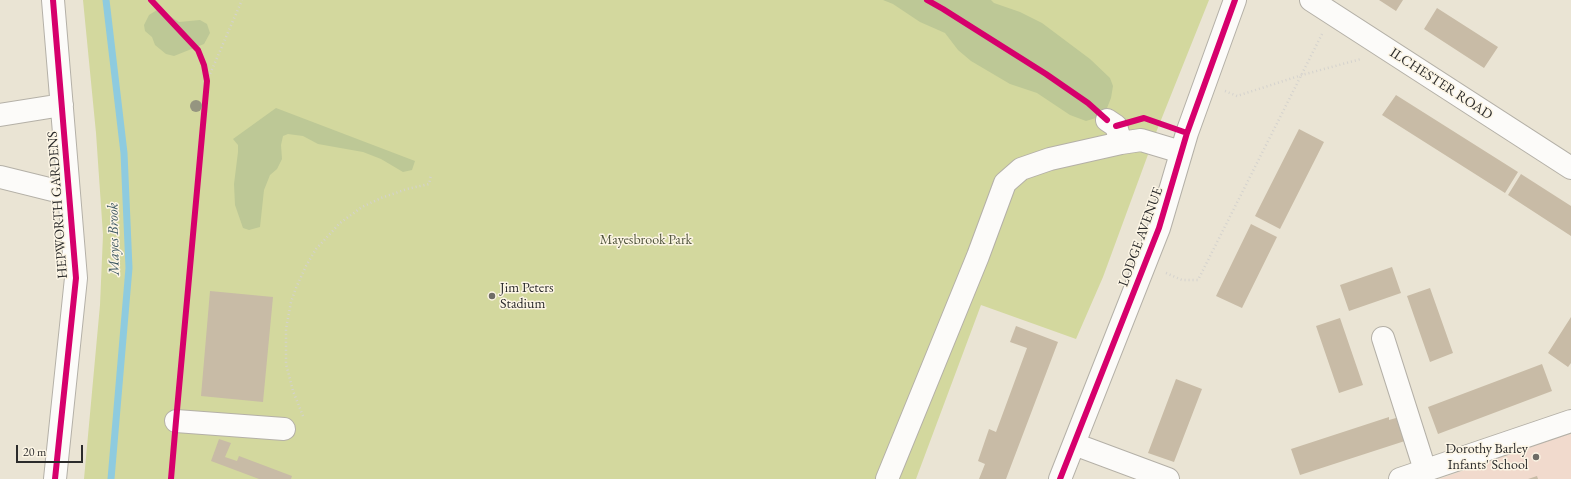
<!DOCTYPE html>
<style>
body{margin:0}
#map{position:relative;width:1571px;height:479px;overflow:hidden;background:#eae4d4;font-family:"EB Garamond",serif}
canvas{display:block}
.scale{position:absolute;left:16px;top:445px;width:67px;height:18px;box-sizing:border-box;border:2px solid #2b2b2b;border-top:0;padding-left:5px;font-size:12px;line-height:14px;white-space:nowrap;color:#2b2b2b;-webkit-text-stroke:3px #fcf5e5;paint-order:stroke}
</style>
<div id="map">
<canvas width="1571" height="479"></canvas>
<div class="scale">20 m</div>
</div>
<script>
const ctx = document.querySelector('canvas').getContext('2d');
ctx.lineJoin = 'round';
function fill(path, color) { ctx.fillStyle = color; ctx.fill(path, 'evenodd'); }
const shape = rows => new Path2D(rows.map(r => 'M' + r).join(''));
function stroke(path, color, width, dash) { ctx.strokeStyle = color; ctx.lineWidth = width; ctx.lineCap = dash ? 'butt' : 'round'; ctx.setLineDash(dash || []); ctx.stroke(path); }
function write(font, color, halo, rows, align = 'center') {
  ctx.font = font + ' "EB Garamond",serif'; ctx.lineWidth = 3; ctx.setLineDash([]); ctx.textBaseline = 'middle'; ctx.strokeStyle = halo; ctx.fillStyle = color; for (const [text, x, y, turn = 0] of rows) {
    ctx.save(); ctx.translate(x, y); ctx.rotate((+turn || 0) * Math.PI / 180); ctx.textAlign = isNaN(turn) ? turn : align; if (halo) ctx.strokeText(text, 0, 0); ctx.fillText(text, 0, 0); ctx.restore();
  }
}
const built = shape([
 [1571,434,1571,479,1439,479,1562,436]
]);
const green = shape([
 [83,0,1209,0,1157,130,1103,277,1076,339,981,305,916,479,84,479,100,305,103,235,96,133]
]);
const forest = shape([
 [883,0,991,0,994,3,1020,12,1042,23,1090,59,1110,78,1113,86,1111,98,1107,108,1099,117,1086,121,1070,115,1037,93,1010,84,971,61,958,50,945,33,920,22,893,4],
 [157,10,165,13,179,22,200,20,207,24,210,33,204,44,174,56,166,54,155,45,152,37,145,31,144,25,149,15],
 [276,108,415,161,412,170,403,172,381,159,363,152,318,144,303,136,288,134,283,136,281,145,282,159,277,169,270,175,264,190,260,227,249,230,243,228,235,205,234,184,238,152,238,145,233,139]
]);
const stream = shape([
 [106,0,124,153,129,268,111,479]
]);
const building = shape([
 [1379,0,1403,0,1396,11],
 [1437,8,1498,47,1484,68,1424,29],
 [1396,95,1518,172,1505,193,1382,115],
 [1299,129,1324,142,1280,229,1255,216],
 [1521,174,1571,206,1571,236,1508,195],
 [1251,224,1277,237,1242,308,1216,296],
 [1392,267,1401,293,1349,311,1340,285],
 [1430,288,1453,353,1430,362,1407,296],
 [210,291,273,297,263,402,201,396],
 [1571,317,1571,363,1568,367,1548,353],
 [1340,318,1363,385,1339,393,1316,326],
 [1016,326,1058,342,1006,479,979,479,985,464,978,461,989,429,996,432,1027,348,1010,342],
 [1542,364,1552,391,1438,434,1428,407],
 [1176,379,1202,389,1174,462,1148,453],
 [1403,416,1411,439,1300,475,1291,449,1389,417,1389,420],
 [219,439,231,443,225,457,237,461,239,456,292,476,291,479,259,479,211,461],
 [1537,476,1538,479,1528,479]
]);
const path = shape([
 [207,81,242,0],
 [1225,91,1237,96,1302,75,1361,59],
 [1166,273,1182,280,1198,280,1322,34],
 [303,416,293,391,286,364,286,329,291,302,296,288,306,266,316,249,340,223,362,207,381,198,407,189,429,184,431,175]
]);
const minor = shape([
 [53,0,76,278,55,479],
 [1311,0,1571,168],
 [0,115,62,105],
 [1107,120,1116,126,1121,143],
 [0,177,69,194],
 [1383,338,1425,470],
 [176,421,284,429],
 [1074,444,1168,479],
 [887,479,978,256,1005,183,1021,169,1050,159,1121,143,1141,140,1181,152],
 [1060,479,1159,228,1187,133,1235,0],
 [1400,479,1571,421]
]);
const cycleway = shape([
 [53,0,76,278,55,479],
 [151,0,198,50,204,65,207,81,176,421,171,479],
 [927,0,943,9,1046,74,1088,103,1107,120],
 [1116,126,1144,118,1187,133],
 [1060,479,1159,228,1187,133,1235,0]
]);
const trees = [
 [196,106]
];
const markers = [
 [492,296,4,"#6e6c66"],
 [1536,457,4,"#6e6c66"]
];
const streetNames = [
 ["ILCHESTER ROAD",1441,84,33],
 ["HEPWORTH GARDENS",58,205,-94],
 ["LODGE AVENUE",1141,237,-70]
];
const parkNames = [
 ["Mayesbrook Park",646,240]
];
const poiNames = [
 ["Jim Peters",500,288],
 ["Stadium",500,304],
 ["Dorothy Barley",1528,449,"right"],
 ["Infants' School",1528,465,"right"]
];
const waterNames = [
 ["Mayes Brook",114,239,-91]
];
fill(built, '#f1dacd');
fill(green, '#d3d89e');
fill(forest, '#bdc896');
stroke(stream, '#8ecbdf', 7);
fill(building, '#c8bba6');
stroke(minor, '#b4b0a7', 24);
stroke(path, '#d4d2ce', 2.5, [1, 3]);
stroke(minor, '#fcfbf9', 22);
stroke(cycleway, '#d6006c', 6);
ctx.fillStyle = '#959580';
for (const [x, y] of trees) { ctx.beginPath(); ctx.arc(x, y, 6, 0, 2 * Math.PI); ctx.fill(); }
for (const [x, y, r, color] of markers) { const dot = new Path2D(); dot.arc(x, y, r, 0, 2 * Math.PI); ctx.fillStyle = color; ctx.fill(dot); stroke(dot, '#fcf5e5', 1.5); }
write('14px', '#2b2b2b', '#fcf5e5', streetNames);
write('14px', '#50543c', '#fcf5e5', parkNames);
write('14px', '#2b2b2b', '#fcf5e5', poiNames, 'left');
write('italic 15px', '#3d5862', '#fcf5e5', waterNames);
</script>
